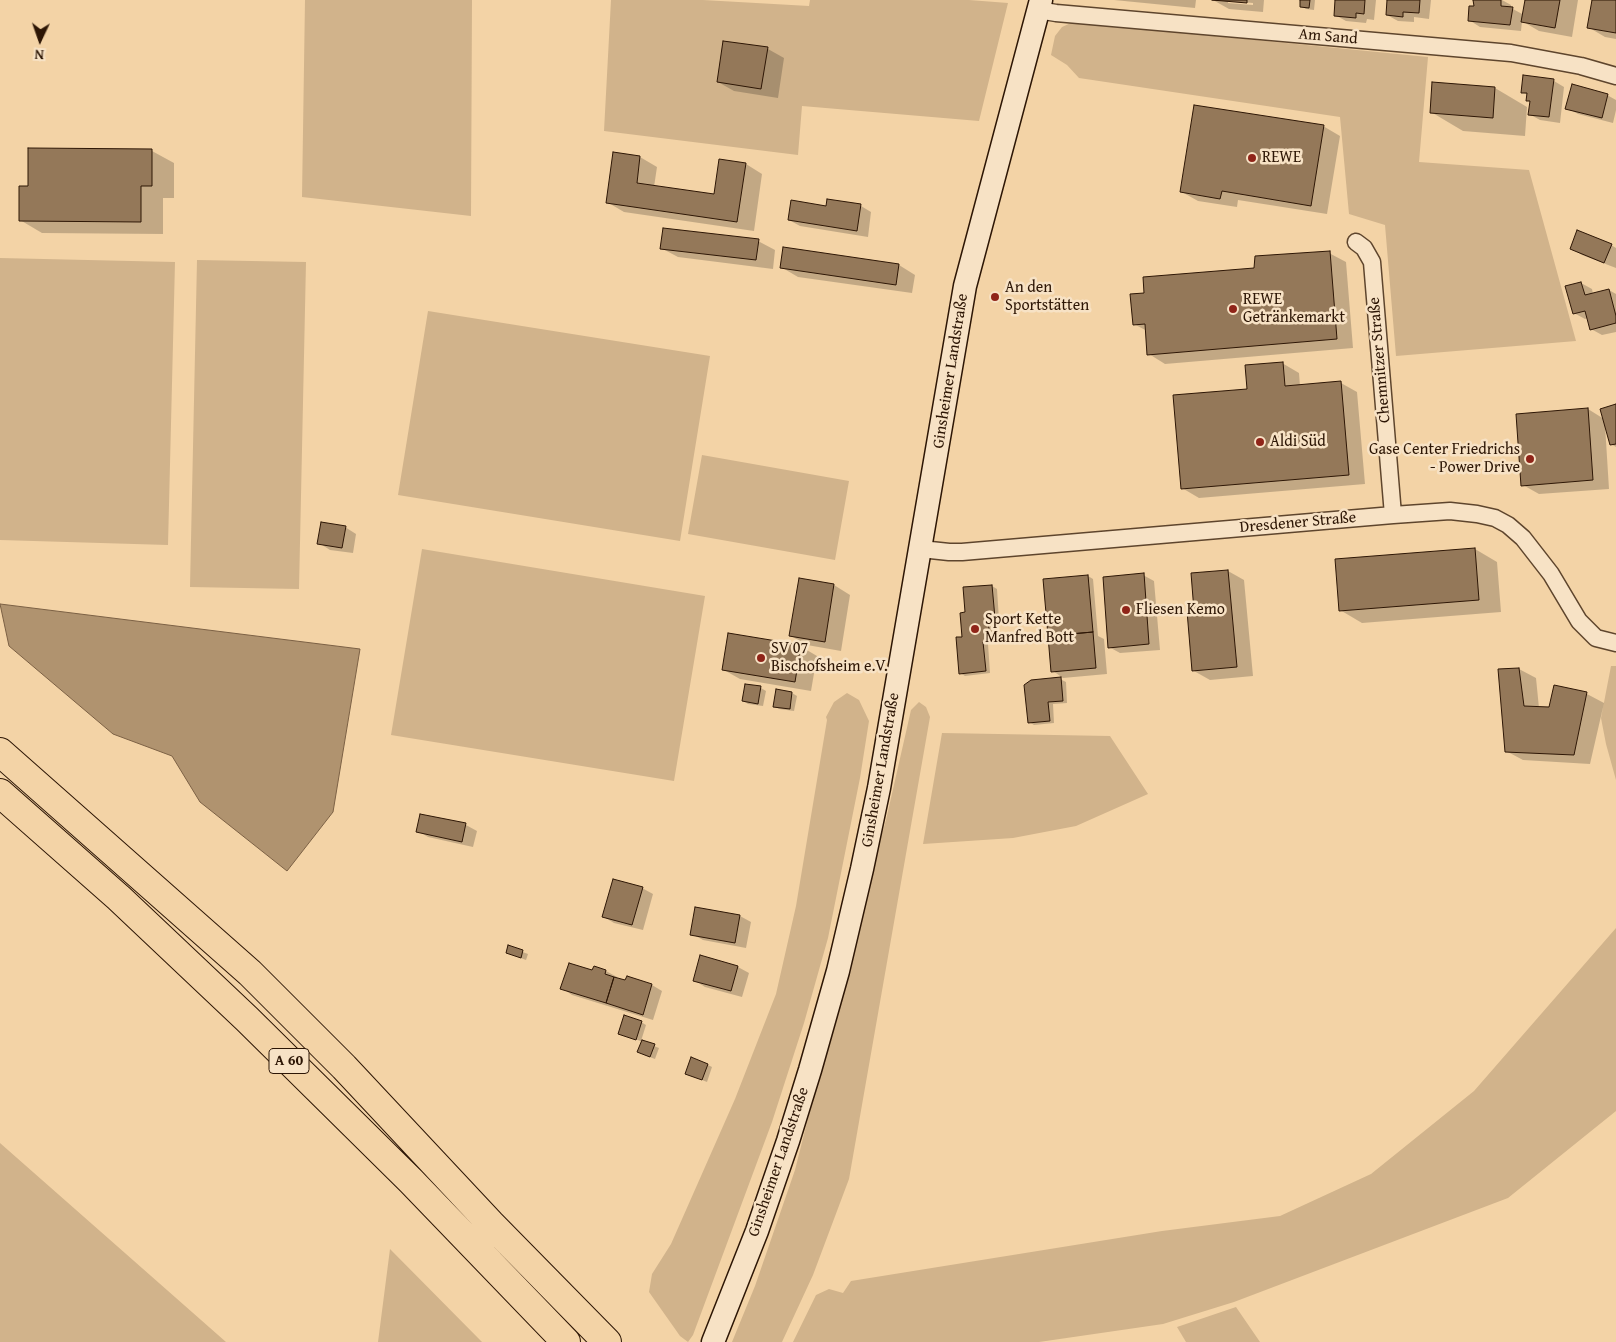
<!DOCTYPE html>
<meta charset="utf-8">
<style>
body{margin:0}
#map{position:relative;width:1616px;height:1342px;overflow:hidden;background:#f3d3a6;font-family:"Gentium Book Plus",serif}
canvas{display:block}
.north{position:absolute;left:15px;top:15px;width:50px;height:50px;-webkit-text-stroke:4px #f7e2c5;paint-order:stroke;rotate:183deg;font-size:14px;font-weight:700;line-height:20px;text-align:center;color:#2d1605}
.north::after{content:'';display:block;margin:auto;width:18px;height:22px;background:#2d1605;clip-path:polygon(50% 0,100% 100%,50% 72%,0 100%)}
</style>
<div id="map">
<canvas width="1616" height="1342"></canvas>
<div class="north">N</div>
</div>
<script>
const ctx = document.querySelector('canvas').getContext('2d');
ctx.lineJoin = 'round';
function fill(path, color) { ctx.fillStyle = color; ctx.fill(path, 'evenodd'); }
const shape = rows => new Path2D(rows.map(r => 'M' + r).join(''));
function stroke(path, color, width, dash) { ctx.strokeStyle = color; ctx.lineWidth = width; ctx.lineCap = dash ? 'butt' : 'round'; ctx.setLineDash(dash || []); ctx.stroke(path); }
function write(font, color, halo, rows, align = 'center') {
  ctx.font = font + ' "Gentium Book Plus",serif'; ctx.lineWidth = 5; ctx.setLineDash([]); ctx.textBaseline = 'middle'; ctx.strokeStyle = halo; ctx.fillStyle = color; for (const [text, x, y, turn = 0] of rows) {
    ctx.save(); ctx.translate(x, y); ctx.rotate((+turn || 0) * Math.PI / 180); ctx.textAlign = isNaN(turn) ? turn : align; if (halo) ctx.strokeText(text, 0, 0); ctx.fillText(text, 0, 0); ctx.restore();
  }
}
const green = shape([
 [305,0,472,0,471,216,302,197],
 [611,0,703,0,809,6,810,0,969,0,1008,3,979,121,802,106,798,155,604,131],
 [1073,22,1428,57,1419,162,1529,170,1576,341,1396,356,1385,225,1349,214,1340,117,1079,78,1067,65,1051,55,1055,36,1062,27],
 [0,258,175,262,168,545,0,540],
 [197,260,306,262,299,589,190,587],
 [428,311,710,356,680,541,398,495],
 [702,455,849,481,835,560,688,534],
 [422,549,705,596,674,781,391,735],
 [1611,666,1616,666,1616,780,1606,744,1601,718],
 [847,693,859,700,869,721,860,778,828,938,804,1023,772,1122,693,1335,688,1342,680,1336,649,1292,652,1274,671,1244,735,1099,776,994,796,906,827,720,826,717,834,702],
 [919,702,926,707,930,717,849,1179,813,1275,782,1342,732,1342,755,1286,795,1170,863,899,886,820,911,710],
 [942,733,1110,736,1148,794,1076,826,1013,838,923,844],
 [1616,928,1616,1111,1508,1198,1234,1302,1163,1324,1039,1342,793,1342,816,1295,829,1289,843,1293,851,1281,1162,1231,1280,1216,1371,1174,1474,1091],
 [0,1143,226,1342,0,1342],
 [390,1249,482,1342,378,1342],
 [1236,1307,1260,1342,1186,1342,1177,1327]
]);
const water = shape([
 [0,604,360,649,333,812,287,871,200,802,172,756,113,734,9,646,0,604]
]);
const shadow = shape([
 [1114,0,1196,0,1195,8],
 [1213,0,1264,0,1263,12,1229,9],
 [1228,1,1253,3,1253,5,1228,3],
 [1301,0,1315,0,1314,10,1306,9,1301,6],
 [1337,0,1376,0,1374,20,1367,19,1366,23,1346,21,1335,15],
 [1388,0,1431,0,1429,19,1414,17,1414,22,1398,21,1387,15],
 [1475,0,1502,0,1511,5,1511,8,1524,15,1526,0,1578,0,1572,37,1539,31,1522,21,1521,31,1480,27,1469,20,1475,7],
 [1594,0,1616,0,1616,39,1605,37,1588,27],
 [768,49,784,58,778,98,734,91,718,82],
 [1554,81,1564,87,1560,123,1540,120,1529,114,1531,102,1527,100,1528,95,1522,92],
 [1495,88,1527,107,1525,136,1463,131,1431,112],
 [1607,95,1616,100,1616,110,1613,123,1578,114,1567,108],
 [1323,126,1340,136,1327,214,1238,200,1237,207,1198,201,1182,192],
 [152,151,174,163,174,198,163,198,163,234,42,233,20,220,29,188],
 [614,153,640,157,657,167,654,187,715,196,746,164,762,174,754,231,624,212,607,202],
 [861,206,871,212,868,237,800,226,789,220],
 [758,241,775,250,773,269,678,257,661,248],
 [1611,245,1616,248,1616,268,1582,255,1571,248],
 [1329,253,1346,262,1353,348,1165,364,1149,354,1147,331,1134,324,1146,294],
 [899,265,915,275,912,293,798,277,781,267],
 [1581,283,1592,289,1593,294,1609,290,1616,294,1616,332,1602,335,1591,329,1588,318,1585,319,1574,313],
 [1282,363,1299,373,1300,386,1341,383,1357,392,1365,484,1199,498,1182,488,1248,390],
 [1616,405,1616,447,1611,444,1605,425,1609,489,1539,494,1523,485,1588,409,1604,419],
 [345,527,356,534,353,553,330,550,319,543],
 [1475,549,1497,562,1501,612,1362,623,1340,610],
 [1228,571,1244,580,1253,676,1210,680,1194,671],
 [1143,575,1154,581,1160,650,1120,653,1109,647],
 [1088,576,1093,579,1098,636,1104,639,1107,674,1063,678,1053,671,1045,580],
 [800,580,834,585,850,595,841,651,807,645,791,636],
 [992,586,997,589,999,620,993,621,995,643,988,644,990,673,965,676,960,673,967,613],
 [800,646,817,656,811,691,740,679,724,670],
 [1519,669,1536,678,1539,708,1549,708,1555,687,1587,694,1604,703,1590,764,1523,760,1506,751],
 [1060,679,1066,682,1067,703,1053,704,1054,723,1034,725,1029,722],
 [746,685,761,688,766,691,763,706,748,704,743,701],
 [792,693,797,696,794,711,779,709,774,706],
 [421,815,466,825,477,831,473,847,428,837,418,831],
 [642,888,653,894,643,930,614,923,604,917],
 [740,916,751,922,746,948,703,940,692,934],
 [509,947,528,954,526,960,507,953],
 [701,957,738,967,749,973,742,997,705,987,694,980],
 [594,967,606,971,617,977,616,979,652,985,662,991,653,1020,572,995,562,988,593,972],
 [641,1022,646,1025,641,1041,659,1048,655,1059,644,1055,643,1042,619,1033],
 [708,1065,712,1067,707,1082,692,1076]
]);
const building = shape([
 [1212,0,1247,0,1247,3,1212,0],
 [1300,0,1310,0,1309,8,1300,7,1300,0],
 [1335,0,1365,0,1364,14,1356,13,1356,18,1334,16,1335,0],
 [1387,0,1420,0,1419,13,1403,12,1403,17,1386,15,1387,0],
 [1473,0,1501,0,1501,6,1513,7,1510,25,1468,21,1469,6,1474,6,1473,0],
 [1525,0,1560,0,1555,28,1521,22,1525,0],
 [1592,0,1616,0,1616,33,1587,28,1592,0],
 [723,41,768,47,761,89,717,82,723,41],
 [1523,75,1554,79,1549,117,1528,115,1530,101,1526,101,1527,93,1521,93,1523,75],
 [1432,82,1495,87,1493,118,1430,113,1432,82],
 [1572,84,1608,94,1602,118,1565,109,1572,84],
 [1194,105,1324,125,1311,206,1222,191,1220,199,1180,192,1194,105],
 [28,148,152,149,152,186,141,186,141,222,19,221,19,186,28,186,28,148],
 [613,152,640,156,637,183,714,194,719,159,746,163,737,222,606,203,613,152],
 [827,199,861,204,857,231,788,220,791,200,826,206,827,199],
 [663,228,759,239,756,260,660,249,663,228],
 [1577,230,1612,244,1604,263,1570,249,1577,230],
 [783,247,899,264,896,285,780,268,783,247],
 [1330,251,1337,339,1147,355,1145,324,1133,325,1130,294,1144,293,1143,277,1254,268,1255,256,1330,251],
 [1581,282,1585,295,1609,289,1616,316,1616,323,1590,330,1585,311,1573,314,1565,286,1581,282],
 [1283,362,1285,386,1341,381,1349,475,1181,489,1173,395,1247,389,1245,365,1283,362],
 [1616,404,1616,444,1610,445,1600,409,1616,404],
 [1588,408,1593,480,1521,486,1516,414,1588,408],
 [321,522,346,526,342,548,317,544,321,522],
 [1475,548,1479,600,1339,611,1335,559,1475,548],
 [1228,570,1237,667,1192,671,1187,611,1194,611,1191,573,1228,570],
 [1144,573,1149,644,1108,648,1103,577,1144,573],
 [1088,575,1093,632,1048,636,1043,579,1088,575],
 [799,578,834,584,825,642,789,636,799,578],
 [992,585,995,618,988,618,990,641,983,642,986,671,959,674,956,637,962,637,960,613,965,612,963,587,992,585],
 [1093,632,1096,668,1051,672,1048,636,1093,632],
 [728,633,801,645,795,682,722,670,728,633],
 [1519,668,1524,706,1549,707,1554,685,1587,692,1574,755,1505,752,1498,669,1519,668],
 [1061,677,1063,701,1048,702,1050,721,1028,723,1024,685,1031,680,1061,677],
 [745,684,761,686,758,704,742,701,745,684],
 [776,689,792,692,790,709,773,707,776,689],
 [420,814,466,823,462,842,416,832,420,814],
 [613,879,643,887,632,925,602,917,613,879],
 [695,907,740,915,735,943,690,935,695,907],
 [508,945,523,950,521,958,506,953,508,945],
 [700,955,738,966,731,991,693,981,700,955],
 [569,963,592,970,594,966,606,970,605,974,614,977,606,1003,560,989,569,963],
 [627,976,652,984,643,1015,606,1003,614,977,625,980,627,976],
 [624,1015,642,1021,636,1040,618,1034,624,1015],
 [642,1040,655,1044,650,1057,637,1052,642,1040],
 [691,1057,708,1064,702,1080,685,1074,691,1057]
]);
const minor = shape([
 [1038,10,1056,13,1511,53,1581,66,1616,76],
 [1356,242,1364,248,1372,262,1393,515],
 [921,549,949,552,962,552,1393,515,1450,511,1477,514,1495,518,1508,525,1523,538,1551,574,1579,621,1596,638,1616,643]
]);
const secondary = shape([
 [713,1342,757,1231,788,1141,810,1070,838,971,862,869,879,788,965,286,1041,0]
]);
const motorway = shape([
 [0,752,250,973,344,1067,491,1224,607,1342],
 [0,793,119,898,247,1019,411,1181,566,1342]
]);
const markers = [
 [1252,158,5,"#8f2418"],
 [995,297,5,"#8f2418"],
 [1233,309,5,"#8f2418"],
 [1260,442,5,"#8f2418"],
 [1530,459,5,"#8f2418"],
 [1126,610,5,"#8f2418"],
 [975,629,5,"#8f2418"],
 [761,658,5,"#8f2418"]
];
const shields = [
 [289,1061,40]
];
const shieldNames = [
 ["A 60",289,1061]
];
const streetNames = [
 ["Am Sand",1328,37,5],
 ["Chemnitzer Straße",1380,360,-95],
 ["Ginsheimer Landstraße",951,371,-81],
 ["Dresdener Straße",1298,523,-5],
 ["Ginsheimer Landstraße",881,770,-80],
 ["Ginsheimer Landstraße",779,1162,-71]
];
const poiNames = [
 ["REWE",1262,158],
 ["An den",1005,288],
 ["Sportstätten",1005,306],
 ["REWE",1243,300],
 ["Getränkemarkt",1243,318],
 ["Aldi Süd",1270,442],
 ["Gase Center Friedrichs",1520,450,"right"],
 ["- Power Drive",1520,468,"right"],
 ["Fliesen Kemo",1136,610],
 ["Sport Kette",985,620],
 ["Manfred Bott",985,638],
 ["SV 07",771,649],
 ["Bischofsheim e.V.",771,667]
];
fill(green, '#d1b38b');
fill(water, '#b0936f');
stroke(water, '#7c6145', 1);
fill(shadow, '#0003');
fill(building, '#947859');
stroke(building, '#2d1605', 1);
stroke(minor, '#5e452d', 19);
stroke(secondary, '#2d1605', 25);
stroke(motorway, '#2d1605', 30);
stroke(minor, '#f7e2c5', 16);
stroke(secondary, '#f7e2c5', 22);
stroke(motorway, '#f3d3a6', 28);
for (const [x, y, r, color] of markers) { const dot = new Path2D(); dot.arc(x, y, r, 0, 2 * Math.PI); ctx.fillStyle = color; ctx.fill(dot); stroke(dot, '#f7e2c5', 2); }
for (const [x, y, w] of shields) { const box = new Path2D(); box.roundRect(x - w / 2, y - 12.5, w, 25, 4); ctx.fillStyle = '#f7e2c5'; ctx.fill(box); stroke(box, '#2d1605', 1); }
write('bold 15px', '#2d1605', null, shieldNames);
write('16px', '#2d1605', '#f7e2c5', streetNames);
write('16px', '#2d1605', '#f7e2c5', poiNames, 'left');
</script>
